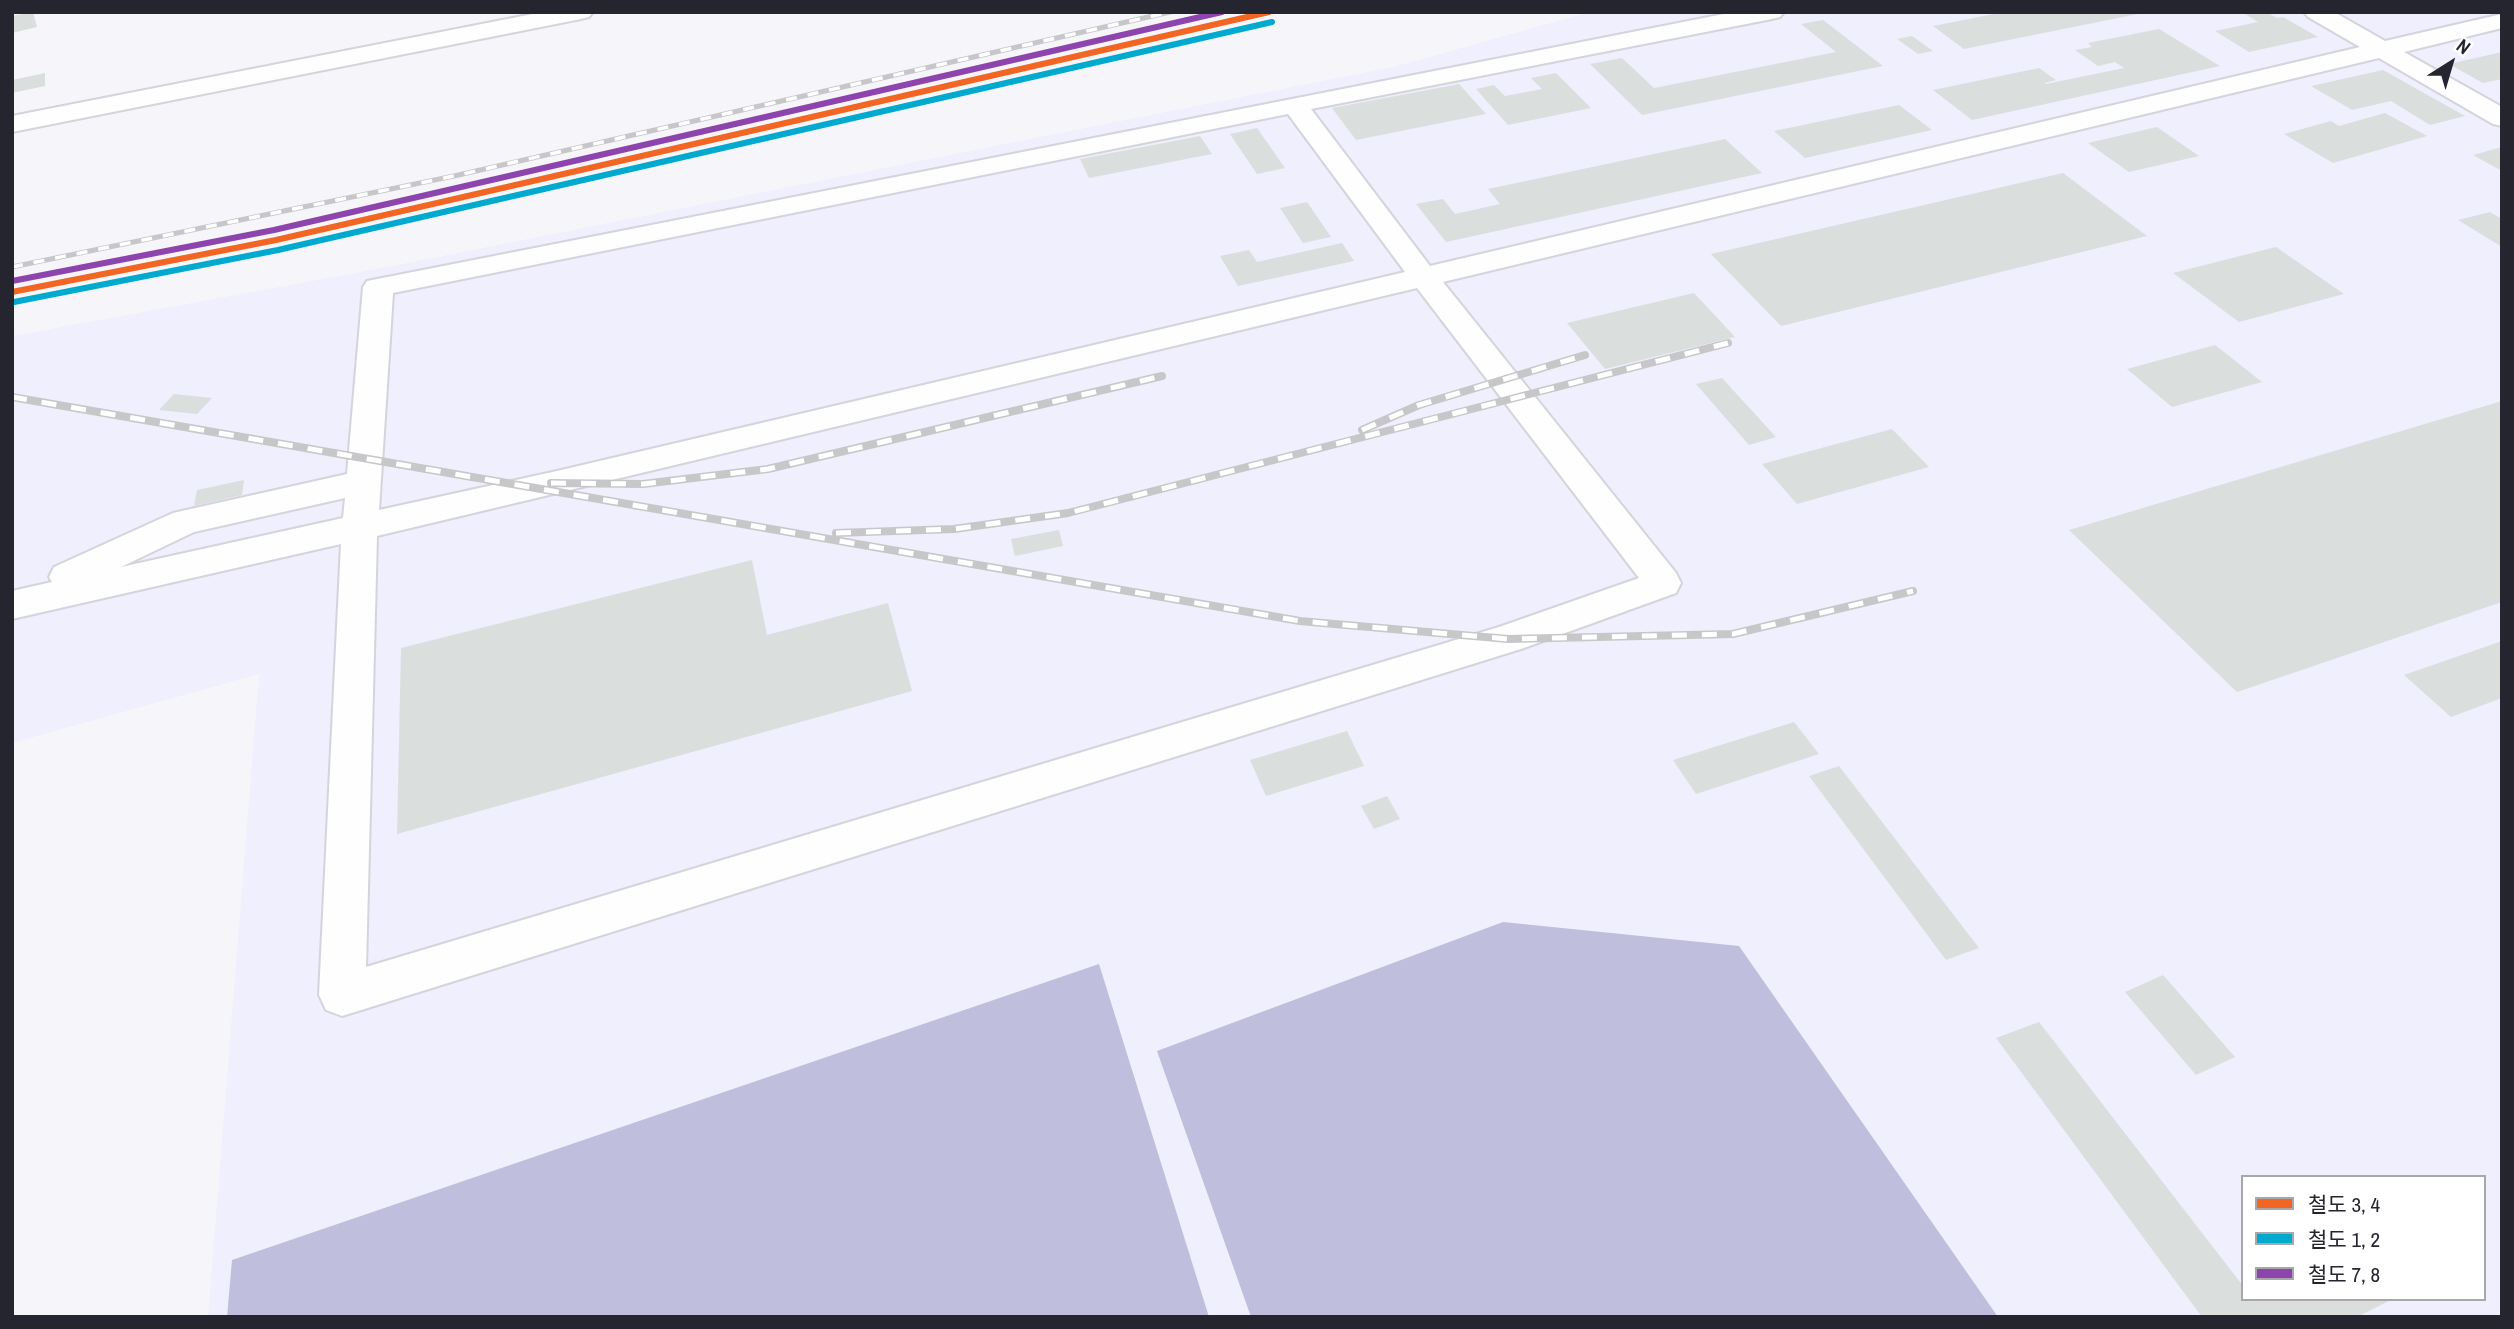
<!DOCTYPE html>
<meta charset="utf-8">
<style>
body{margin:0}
#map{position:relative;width:2514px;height:1329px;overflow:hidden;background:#f6f6fa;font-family:"Archivo Narrow","Noto Sans KR",sans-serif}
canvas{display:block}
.frame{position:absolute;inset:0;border:14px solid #25252f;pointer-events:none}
.legend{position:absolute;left:2241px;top:1175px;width:245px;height:126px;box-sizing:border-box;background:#fff;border:2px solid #a8a8ac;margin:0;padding:9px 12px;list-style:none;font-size:21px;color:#25252f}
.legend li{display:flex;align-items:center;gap:14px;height:35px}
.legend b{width:35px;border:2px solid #a8a8ac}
.north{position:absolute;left:2416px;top:28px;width:70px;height:70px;-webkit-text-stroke:5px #fff;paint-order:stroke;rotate:37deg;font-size:19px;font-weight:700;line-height:28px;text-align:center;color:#25252f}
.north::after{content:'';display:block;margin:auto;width:24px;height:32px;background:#25252f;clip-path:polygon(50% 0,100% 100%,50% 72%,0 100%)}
</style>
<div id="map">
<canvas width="2514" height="1329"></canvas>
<div class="frame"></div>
<ul class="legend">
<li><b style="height:9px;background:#f26522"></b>철도 3, 4</li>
<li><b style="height:9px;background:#00a9ce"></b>철도 1, 2</li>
<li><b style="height:9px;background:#8e44ad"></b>철도 7, 8</li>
</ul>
<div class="north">N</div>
</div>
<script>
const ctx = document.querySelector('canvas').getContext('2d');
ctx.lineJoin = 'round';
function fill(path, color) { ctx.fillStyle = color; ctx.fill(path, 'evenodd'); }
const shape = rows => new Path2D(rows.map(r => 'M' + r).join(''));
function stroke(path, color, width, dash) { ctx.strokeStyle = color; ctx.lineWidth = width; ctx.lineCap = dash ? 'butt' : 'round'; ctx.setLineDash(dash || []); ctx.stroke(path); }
const built = shape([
 [1590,12,2502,12,2502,1317,208,1317,259,674,12,743,12,336,372,270,1397,66],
 [2243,1177,2484,1177,2484,1299,2243,1299]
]);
const water = shape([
 [1503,922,1739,946,1998,1317,1251,1317,1157,1051],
 [1099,964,1209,1317,227,1317,232,1260]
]);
const building = shape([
 [33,12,37,27,12,33,12,16],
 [2004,12,2134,12,2138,14,1964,49,1933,26],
 [2242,12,2266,12,2277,18,2283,17,2318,37,2249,52,2215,31,2258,22],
 [1823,20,1883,66,1642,115,1590,64,1622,58,1654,88,1836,52,1801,24],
 [2159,29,2220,66,1972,120,1933,90,2039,68,2056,80,2044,83,2046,84,2124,68,2115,62,2098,66,2075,50,2092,47,2088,43],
 [1912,36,1933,51,1918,54,1897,39],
 [2502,52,2502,79,2483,83,2449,64],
 [2383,70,2465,116,2430,125,2391,101,2352,110,2311,86],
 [45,73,45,86,12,93,12,80],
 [1556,73,1591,108,1508,125,1476,89,1494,85,1505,96,1542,89,1531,78],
 [1459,84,1486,114,1356,140,1332,108],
 [1899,105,1932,130,1805,158,1774,131],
 [2385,113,2427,136,2333,163,2284,134,2331,121,2339,126],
 [2157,127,2199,156,2129,172,2088,143],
 [1257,128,1285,168,1257,174,1230,134],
 [1200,136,1212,154,1089,178,1080,159],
 [1725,139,1762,173,1446,242,1416,204,1443,199,1455,214,1500,204,1488,189],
 [2502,147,2502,171,2473,155],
 [2063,173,2147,236,1781,326,1711,254],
 [1307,202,1331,237,1303,243,1280,208],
 [2490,212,2502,219,2502,247,2458,220],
 [1342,243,1354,261,1238,286,1220,256,1249,250,1257,262],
 [2276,247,2344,294,2239,322,2173,273],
 [1694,293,1735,337,1605,369,1567,323],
 [2215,345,2262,382,2172,407,2127,369],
 [1722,378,1776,437,1749,445,1696,384],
 [174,394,212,398,197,414,159,410],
 [2502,401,2502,602,2237,692,2069,530],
 [1892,429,1929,467,1797,504,1762,464],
 [244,480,242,495,194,506,197,490],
 [1059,530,1063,546,1015,556,1011,539],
 [752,560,767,635,888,603,912,691,397,834,401,648],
 [2502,641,2502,698,2451,717,2404,675],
 [1794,722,1819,754,1696,794,1673,760],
 [1347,731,1364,766,1266,796,1250,760],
 [1839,766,1979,948,1946,960,1809,776],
 [1387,796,1400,819,1374,829,1361,806],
 [2163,975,2235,1057,2196,1075,2125,992],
 [2039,1022,2243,1286,2243,1299,2393,1299,2357,1317,2202,1317,1996,1038]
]);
const minor = shape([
 [1734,12,1784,12,1780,17,1772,19,1311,109,1430,266,2360,47,2308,17,2304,12,2334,12,2385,41,2502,14,2502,28,2404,52,2502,107,2502,126,2493,124,2379,58,1443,282,1676,573,1681,583,1676,593,1521,649,342,1016,326,1010,319,995,341,544,12,619,12,591,52,582,49,577,54,567,173,513,347,474,363,287,367,281,1734,12],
 [1288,114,1405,272,557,471,379,510,393,293,1288,114],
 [1417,288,1639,578,1499,627,366,967,377,536,1417,288],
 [345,498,343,518,121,567,194,532,345,498]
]);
const major = shape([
 [543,12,593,12,589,17,581,19,12,132,12,116,543,12]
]);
const railFar1 = shape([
 [12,267,454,176,1170,12]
]);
const rail = shape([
 [12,397,1300,621,1508,639,1733,634,1913,591],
 [1362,430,1419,405,1585,355],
 [551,483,643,484,768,469,1162,376],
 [836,533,954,529,1068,513,1728,343]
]);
const rail1 = shape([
 [12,292,276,240,1269,12]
]);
const rail2 = shape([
 [14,302,278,250,1272,22]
]);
const rail3 = shape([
 [12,281,274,230,1222,12]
]);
fill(built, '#efeffd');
fill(water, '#bfbedd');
fill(building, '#dadfde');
stroke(minor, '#d4d4dc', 4);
stroke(major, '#d4d4dc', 4);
fill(minor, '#fefefe');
fill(major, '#fefefe');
stroke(railFar1, '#c7c7ca', 5);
stroke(rail, '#c7c7ca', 8);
stroke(railFar1, '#fff', 3.5, [11]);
stroke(rail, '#fff', 5, [15]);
stroke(rail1, '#f26522', 6);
stroke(rail2, '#00a9ce', 6);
stroke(rail3, '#8e44ad', 6);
</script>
